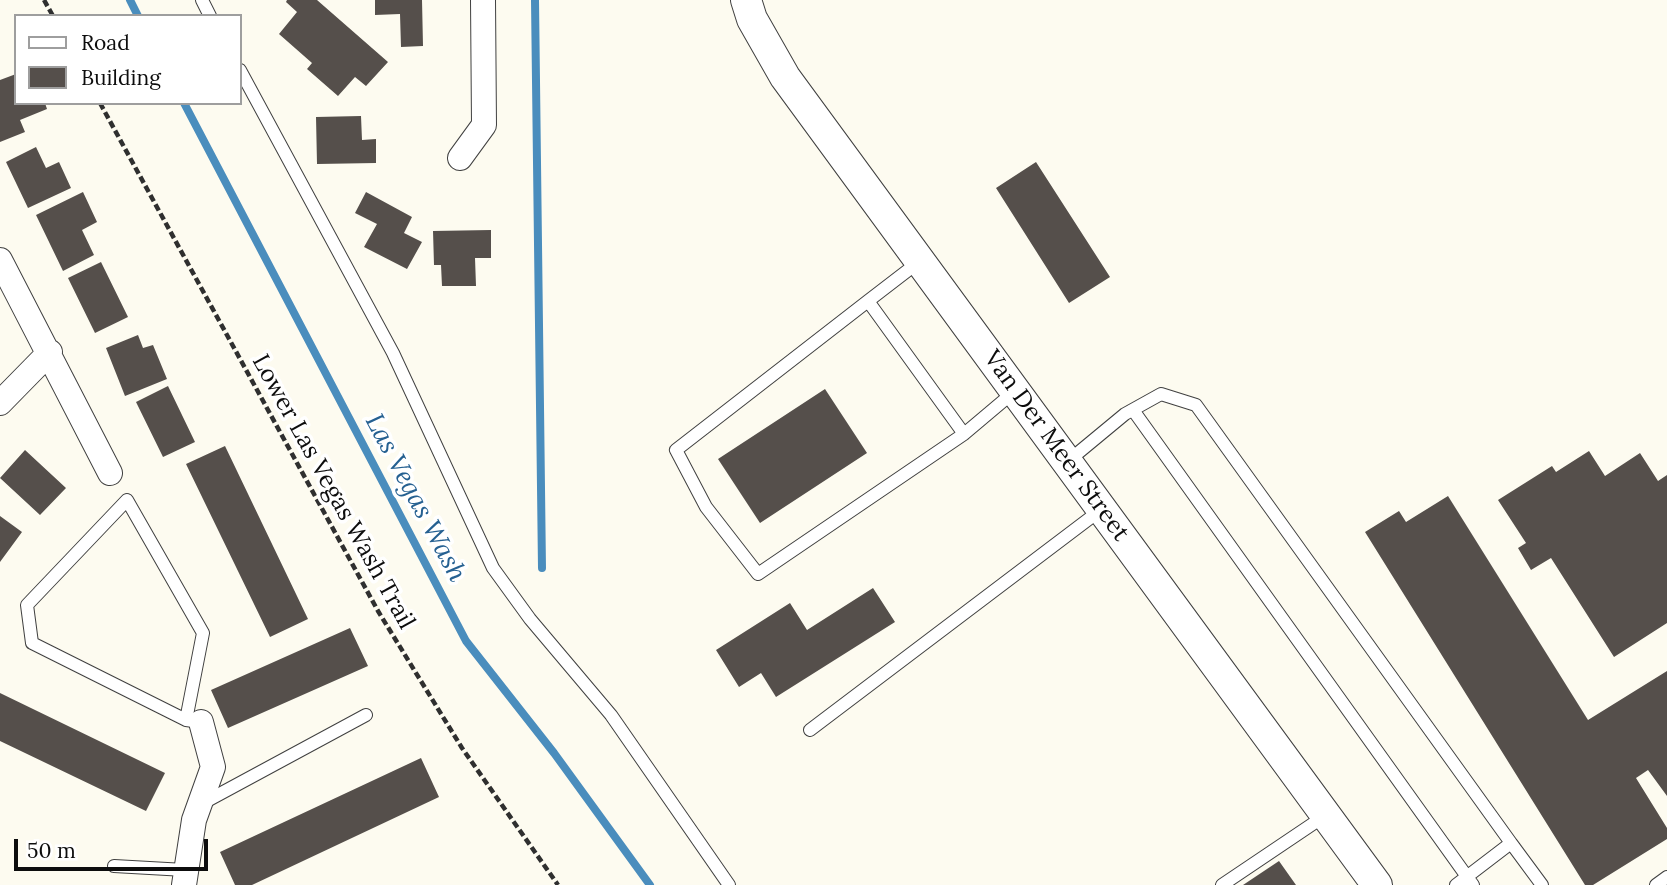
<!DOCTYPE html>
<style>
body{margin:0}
#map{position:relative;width:1667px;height:885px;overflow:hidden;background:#fdfbf0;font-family:Lora,serif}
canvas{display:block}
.legend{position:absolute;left:14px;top:14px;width:228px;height:91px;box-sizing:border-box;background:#fff;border:2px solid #9e9e9e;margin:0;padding:9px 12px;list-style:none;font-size:21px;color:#0d0d0d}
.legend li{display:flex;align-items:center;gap:14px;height:35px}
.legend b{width:35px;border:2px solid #9e9e9e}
.scale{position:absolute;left:14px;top:839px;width:194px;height:32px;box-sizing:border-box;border:4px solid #0d0d0d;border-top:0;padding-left:9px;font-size:21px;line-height:24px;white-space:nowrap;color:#0d0d0d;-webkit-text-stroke:5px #fff;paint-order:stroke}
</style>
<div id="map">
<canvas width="1667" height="885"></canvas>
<ul class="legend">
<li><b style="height:9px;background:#fff"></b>Road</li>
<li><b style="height:19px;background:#554f4b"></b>Building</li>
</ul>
<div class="scale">50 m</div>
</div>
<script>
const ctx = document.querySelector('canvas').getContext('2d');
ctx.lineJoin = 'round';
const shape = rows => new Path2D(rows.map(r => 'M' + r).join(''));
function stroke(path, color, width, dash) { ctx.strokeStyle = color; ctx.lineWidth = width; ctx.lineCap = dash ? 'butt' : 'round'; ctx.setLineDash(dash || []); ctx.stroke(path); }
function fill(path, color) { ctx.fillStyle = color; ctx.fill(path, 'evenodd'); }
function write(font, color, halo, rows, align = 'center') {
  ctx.font = font + ' Lora,serif'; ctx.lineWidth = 7; ctx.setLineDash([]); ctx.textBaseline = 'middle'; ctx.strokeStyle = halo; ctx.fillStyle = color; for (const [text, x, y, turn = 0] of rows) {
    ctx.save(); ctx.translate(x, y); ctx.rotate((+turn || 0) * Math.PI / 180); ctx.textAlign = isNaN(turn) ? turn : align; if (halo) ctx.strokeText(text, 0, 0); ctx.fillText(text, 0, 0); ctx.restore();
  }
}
const stream = shape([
 [130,0,138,16],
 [535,0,542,568],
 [184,103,466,641,554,753,650,885]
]);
const building = shape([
 [287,0,317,0,388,62,366,86,355,77,338,96,307,69,312,63,279,34,297,12,286,2],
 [375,0,422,0,423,46,401,47,400,14,375,15],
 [16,74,16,103,45,103,47,109,20,120,25,132,0,142,0,80],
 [361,116,362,140,376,139,376,163,317,164,316,117],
 [36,147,46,168,59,162,71,188,28,208,6,162],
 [1036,162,1110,277,1069,303,996,188],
 [83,192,97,222,82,230,94,255,63,271,36,215],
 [366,192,412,217,404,233,422,242,407,269,364,247,377,224,355,213],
 [491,230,491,258,475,258,476,286,442,286,441,265,434,265,433,231],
 [101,262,128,317,95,333,68,278],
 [138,335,143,348,153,345,167,379,125,396,106,348],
 [168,386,195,442,163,457,136,402],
 [825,389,867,453,760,523,718,459],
 [225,446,308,619,270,637,186,464],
 [25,450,66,488,40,515,0,478],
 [1589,451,1605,476,1640,453,1658,481,1667,475,1667,623,1614,657,1551,558,1531,570,1518,548,1526,543,1498,500,1552,466,1556,472],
 [1448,496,1588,720,1667,671,1667,796,1648,770,1636,778,1667,828,1667,839,1593,885,1585,885,1365,532,1399,511,1406,522],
 [0,516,22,532,0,562],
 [873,588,895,622,776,697,761,673,739,687,716,650,790,603,807,630],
 [350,628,368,666,228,728,211,690],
 [0,693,165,773,146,811,0,741],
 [421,758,439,797,252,885,235,885,220,852],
 [1279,861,1296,885,1243,885]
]);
const path = shape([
 [44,0,53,16],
 [100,103,378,611,462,748,558,885]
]);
const service = shape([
 [202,0,210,16],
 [240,70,393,353,493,568,530,619,611,715,729,885],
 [868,301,964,434,758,574,706,507,676,450,868,301,920,261],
 [1133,410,1473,885],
 [964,434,1015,391],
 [1067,462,1125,414,1161,394,1196,405,1511,843],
 [186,720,203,633,127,500,27,605,32,643,186,720,201,722],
 [810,730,1102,509],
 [203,803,366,715],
 [114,866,185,870],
 [1222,885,1326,815],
 [1456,885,1511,843,1542,885],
 [1656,885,1667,877]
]);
const minor = shape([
 [460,158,484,125,483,0],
 [0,260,110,473],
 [0,403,50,352],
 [184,885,194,820,213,767,201,722]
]);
const tertiary = shape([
 [746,0,752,19,785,77,1377,885]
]);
const streetNames = [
 ["Van Der Meer Street",1056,446,54],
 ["Lower Las Vegas Wash Trail",333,492,61]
];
const waterNames = [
 ["Las Vegas Wash",415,498,62]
];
stroke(stream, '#4a8dbd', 8);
fill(building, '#554f4b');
stroke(service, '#404040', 14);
stroke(minor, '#404040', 26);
stroke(tertiary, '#404040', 32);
stroke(path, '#2f2f2f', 4.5, [7, 3.5]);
stroke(service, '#fff', 12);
stroke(minor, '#fff', 24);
stroke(tertiary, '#fff', 30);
write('24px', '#0d0d0d', '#fff', streetNames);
write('italic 26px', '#256091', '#fff', waterNames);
</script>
